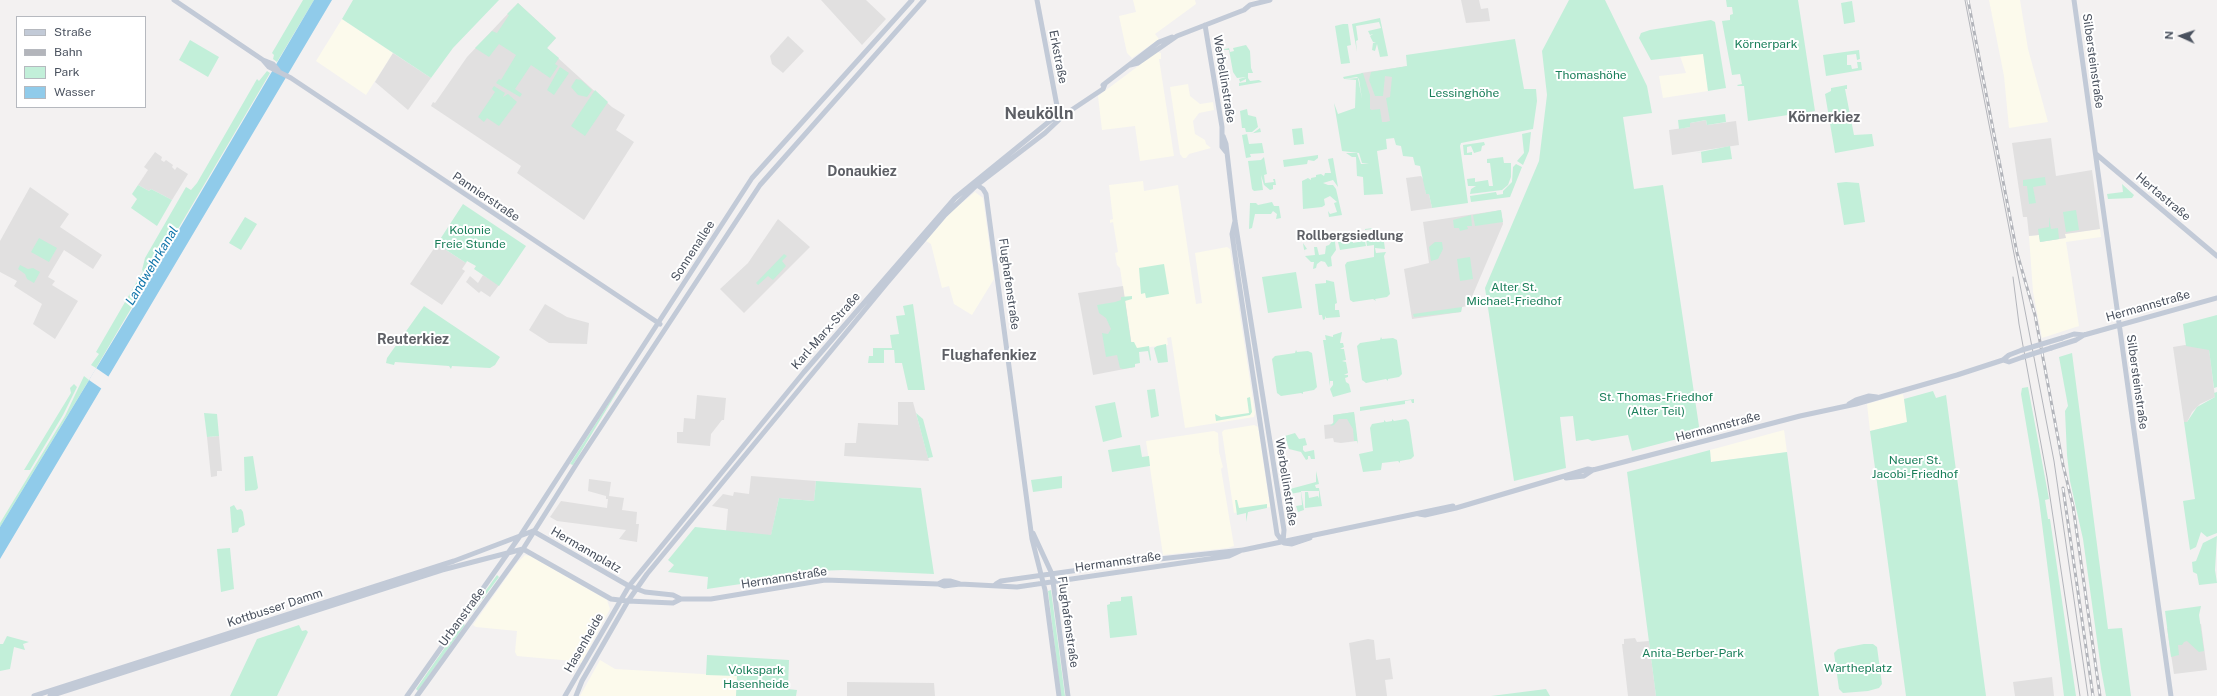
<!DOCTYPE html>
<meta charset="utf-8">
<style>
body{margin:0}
#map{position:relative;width:2217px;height:696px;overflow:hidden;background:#f3f1f1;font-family:"Public Sans",sans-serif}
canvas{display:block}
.legend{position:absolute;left:16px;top:16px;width:130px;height:92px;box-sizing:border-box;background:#fff;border:1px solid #b6b9bf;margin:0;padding:5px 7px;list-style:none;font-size:12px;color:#49515e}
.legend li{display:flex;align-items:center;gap:8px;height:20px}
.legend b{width:20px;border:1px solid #b6b9bf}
.north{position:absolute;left:2161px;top:16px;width:40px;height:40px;-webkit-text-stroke:3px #fff;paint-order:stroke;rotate:273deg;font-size:11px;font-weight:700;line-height:16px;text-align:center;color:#49515e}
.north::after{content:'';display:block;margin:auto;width:14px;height:18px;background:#49515e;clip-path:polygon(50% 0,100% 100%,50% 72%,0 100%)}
</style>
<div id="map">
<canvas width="2217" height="696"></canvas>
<ul class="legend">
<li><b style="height:5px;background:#c2cad7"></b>Straße</li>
<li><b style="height:5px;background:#b3b5bb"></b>Bahn</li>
<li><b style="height:11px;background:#c2efd9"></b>Park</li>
<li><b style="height:11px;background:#90cbea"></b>Wasser</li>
</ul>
<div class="north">N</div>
</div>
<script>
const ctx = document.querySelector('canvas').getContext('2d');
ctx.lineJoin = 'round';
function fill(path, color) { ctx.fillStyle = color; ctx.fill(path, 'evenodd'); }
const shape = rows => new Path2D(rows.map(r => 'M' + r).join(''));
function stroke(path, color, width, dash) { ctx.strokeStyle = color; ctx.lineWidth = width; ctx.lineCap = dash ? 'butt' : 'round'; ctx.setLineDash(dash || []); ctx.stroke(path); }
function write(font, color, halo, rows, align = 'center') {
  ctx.font = font + ' "Public Sans",sans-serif'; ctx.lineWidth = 4; ctx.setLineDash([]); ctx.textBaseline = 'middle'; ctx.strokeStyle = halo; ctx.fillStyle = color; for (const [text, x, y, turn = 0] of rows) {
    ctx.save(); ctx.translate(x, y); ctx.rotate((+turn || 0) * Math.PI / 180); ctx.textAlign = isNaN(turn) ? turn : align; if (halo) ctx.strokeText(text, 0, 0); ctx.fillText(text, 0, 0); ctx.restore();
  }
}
const commercial = shape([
 [1133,0,1195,0,1196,4,1155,34,1159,39,1132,58,1127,53,1119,16,1136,12],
 [1989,0,2020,0,2028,49,2048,122,2009,128,2004,76],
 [342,19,393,53,366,95,316,61],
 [1157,52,1161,53,1161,59,1159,59,1174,156,1140,161,1135,126,1102,130,1098,96],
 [1703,53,1708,91,1663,98,1659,76,1686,73,1680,56],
 [1188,84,1190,96,1200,104,1213,102,1214,110,1199,113,1193,121,1195,134,1205,140,1206,144,1211,148,1189,154,1186,158,1183,158,1180,154,1170,87],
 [1143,181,1144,191,1178,185,1196,304,1202,303,1195,253,1227,247,1230,249,1255,414,1254,417,1185,428,1171,337,1167,338,1168,345,1132,349,1120,268,1117,265,1115,253,1118,252,1113,222,1110,223,1110,220,1113,219,1109,185],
 [975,192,983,198,994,279,972,315,954,304,949,286,942,288,931,244,926,241,951,212],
 [2100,229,2101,237,2066,242,2079,326,2042,338,2033,292,2029,236,2039,235,2041,242,2065,238,2065,234],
 [1903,394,1908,422,1870,431,1867,404],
 [1254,425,1258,427,1270,507,1234,513,1222,432,1224,430],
 [1784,430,1787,452,1711,462,1710,450],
 [1214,431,1218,433,1219,452,1223,467,1221,469,1234,546,1228,548,1163,555,1146,441],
 [525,555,530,556,607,600,610,609,581,663,573,661,517,656,515,652,517,631,476,627,473,625,516,564],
 [600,660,615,669,737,676,736,696,580,696]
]);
const education = shape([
 [821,0,866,0,886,19,862,45],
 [1461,0,1479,0,1481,9,1488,8,1490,21,1466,23],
 [518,3,556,38,547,48,612,107,625,115,616,130,634,142,584,220,517,173,521,166,431,106,433,102,435,103,467,57],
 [788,36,804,51,783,73,772,64,770,56],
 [393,53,431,78,408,110,375,82],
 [1422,64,1411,101,1383,129,1368,116,1361,73],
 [1706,120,1707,125,1736,121,1739,145,1672,155,1669,130,1690,127,1690,123],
 [2051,138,2056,176,2092,170,2100,229,2065,234,2066,238,2040,242,2039,235,2029,236,2027,217,2023,217,2012,143],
 [155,152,162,157,161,160,164,162,166,160,173,165,172,167,175,170,177,167,188,174,172,200,151,189,149,191,138,185,148,170,144,167],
 [1421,176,1424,180,1426,194,1429,194,1432,208,1411,211,1406,178],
 [30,187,69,214,60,227,102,255,93,269,64,250,48,277,55,281,52,285,78,301,55,339,33,324,42,304,14,286,17,281,0,272,0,241],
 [1501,210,1503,224,1468,306,1462,307,1461,312,1412,319,1404,269,1429,263,1423,222],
 [778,219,810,247,744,313,720,289,748,263],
 [437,244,466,263,462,269,465,271,442,305,410,284],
 [483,275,499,285,490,297,481,291,479,293,466,282,470,276,478,283],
 [1123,286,1135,367,1093,375,1078,293],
 [545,304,567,317,589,323,587,344,549,343,529,330],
 [2185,345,2209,349,2215,397,2200,404,2192,412,2187,422,2184,422,2173,347],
 [697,395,726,398,724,420,722,420,711,434,710,446,677,443,677,432,683,432,684,418,695,419],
 [898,402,913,402,929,461,844,456,845,443,856,443,858,423,898,425],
 [1354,412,1357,441,1341,443,1334,442,1333,438,1325,439,1324,425,1333,424,1333,415],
 [219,436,222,471,217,471,217,476,211,477,207,437],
 [751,476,816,481,814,501,779,498,771,536,726,531,728,509,712,506,723,494,733,496,734,492,749,494],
 [589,479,611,482,609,496,624,498,622,510,637,512,636,524,639,524,637,542,619,539,626,530,557,521,550,517,561,501,607,508,608,499,606,499,606,496,588,491],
 [2201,624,2207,670,2174,674,2167,628],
 [1635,638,1637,642,1649,641,1656,696,1628,696,1622,644,1624,644,1624,639],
 [1368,639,1374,640,1376,660,1390,658,1393,679,1385,680,1387,696,1356,696,1349,643],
 [2052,677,2054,696,2015,696,2013,682],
 [847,682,934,683,935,696,847,696]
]);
const green = shape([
 [303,0,314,0,277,62,273,59,274,55,272,53],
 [353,0,499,0,453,48,431,78,342,19],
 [1569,0,1605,0,1647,86,1652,113,1623,117,1634,189,1663,185,1700,433,1632,451,1628,435,1592,441,1588,439,1576,441,1573,416,1560,417,1566,468,1514,481,1485,288,1539,161,1547,95,1542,51],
 [1726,0,1798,0,1815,111,1748,121,1744,86,1738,86,1737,85,1742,84,1740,74,1732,75,1722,21,1730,20,1730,15,1733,14,1732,7,1727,7],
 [1852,1,1855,22,1844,24,1841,3],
 [518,3,556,38,547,48,559,58,555,64,558,66,550,78,531,65,515,89,522,94,520,97,496,83,499,79,501,80,516,55,499,44,489,57,475,48,492,31,497,33,509,15,507,14],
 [1380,18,1388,56,1380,57,1377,44,1375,51,1372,50,1373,43,1376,42,1373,42,1370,36,1373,34,1370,35,1368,31,1381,28,1379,22,1356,26,1358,40,1356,41,1357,52,1352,24],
 [1711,20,1715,22,1726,88,1708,91,1703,54,1651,60,1639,38,1641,33,1650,30],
 [1343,24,1348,24,1351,45,1347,46,1350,63,1341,64,1335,26],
 [1515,39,1524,89,1536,89,1537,101,1533,129,1461,143,1460,146,1468,203,1432,208,1429,194,1426,194,1420,166,1415,165,1413,157,1403,156,1401,146,1396,145,1394,138,1386,139,1387,149,1377,151,1383,194,1364,195,1363,177,1357,176,1356,157,1352,157,1346,153,1357,153,1361,164,1369,164,1362,163,1359,153,1342,151,1334,103,1338,114,1355,108,1356,80,1345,79,1358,78,1362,99,1359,79,1357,77,1344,79,1343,77,1363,73,1370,95,1370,109,1372,110,1380,109,1382,122,1386,122,1390,121,1386,98,1390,97,1392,77,1385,76,1383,96,1375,96,1369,80,1371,72,1407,66,1406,55],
 [190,40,219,57,208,77,179,60],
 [1246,45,1250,51,1251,68,1253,73,1248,73,1248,78,1250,81,1259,80,1262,82,1239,86,1239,83,1246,82,1246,79,1240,82,1239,79,1246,77,1237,78,1233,72,1229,50,1221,50,1229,48,1230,52,1234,51,1233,48],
 [1859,50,1860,59,1857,60,1856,54,1847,55,1847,65,1851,65,1852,69,1858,68,1857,62,1861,62,1862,70,1826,76,1823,55],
 [560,67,569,73,554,95,547,90],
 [267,71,270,73,96,368,91,365,99,354,96,352,143,271,142,270,145,258,186,187,191,190,197,183,257,79,259,81],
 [576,79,581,80,592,90,587,97,578,95,571,87],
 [1847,85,1847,89,1845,89,1854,135,1872,134,1874,146,1835,153,1825,94,1831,91,1831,88],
 [494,86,505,93,503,97,508,94,517,102,499,126,487,118,484,122,478,117,495,92,492,89],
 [595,90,608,102,585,136,571,126],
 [1247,109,1248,115,1256,117,1258,127,1252,132,1246,132,1245,128,1242,128,1240,111],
 [1725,114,1726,122,1707,125,1706,120,1690,123,1690,127,1679,129,1678,120],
 [1260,128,1261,132,1247,134,1249,144,1262,143,1264,153,1250,154,1251,157,1246,158,1242,135,1253,133],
 [1302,128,1304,144,1294,145,1292,129],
 [1531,132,1529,151,1523,165,1517,161,1524,153,1522,134],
 [1484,142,1485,145,1482,146,1481,151,1474,153,1471,146,1467,147,1467,153,1472,152,1472,155,1464,155,1463,145],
 [1730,146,1732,159,1702,163,1701,152,1695,153],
 [1318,155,1318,158,1314,161,1308,160,1307,164,1284,167,1283,160],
 [1264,157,1267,174,1264,175,1265,183,1274,182,1273,179,1275,179,1276,185,1273,185,1273,189,1270,190,1264,185,1261,175,1263,190,1254,191,1252,189,1248,161,1261,160],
 [1503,157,1504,163,1511,163,1511,177,1508,185,1502,190,1470,194,1471,189,1476,186,1468,186,1467,179,1475,178,1475,182,1488,180,1489,186,1493,186,1490,163,1487,163,1487,159],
 [1333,158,1338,187,1333,180,1323,183,1328,185,1333,185,1336,189,1342,215,1329,217,1328,211,1330,214,1337,212,1334,203,1337,202,1330,196,1324,199,1325,205,1322,207,1303,209,1302,181,1308,178,1311,180,1311,178,1316,177,1316,175,1321,174,1324,176,1325,173,1331,173,1328,159],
 [1516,164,1522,167,1510,197,1471,202,1470,196,1496,192,1497,195,1503,194,1503,191,1512,182,1513,167],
 [2045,177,2046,185,2033,187,2036,203,2029,204,2027,186,2023,186,2023,180],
 [1846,182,1859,183,1865,222,1844,225,1837,183],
 [2122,184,2134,195,2132,198,2108,199,2107,194,2123,192],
 [138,185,149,191,151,189,172,200,157,226,131,208,137,199,132,194],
 [1272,202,1274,206,1279,206,1281,218,1276,219,1277,214,1273,211,1271,214,1255,214,1252,228,1249,229,1250,203,1256,203,1258,205],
 [463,204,526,246,499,286,474,269,476,266,467,261,466,263,437,244],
 [1501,210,1503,222,1475,226,1473,215],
 [2076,210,2079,230,2066,232,2063,212],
 [1471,215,1472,226,1467,226,1468,229,1460,231,1459,228,1454,228,1453,220],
 [245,217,257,224,241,250,229,243],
 [2049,217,2051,229,2058,228,2059,239,2040,242,2038,229,2049,227],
 [1374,228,1375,230,1378,230,1378,235,1381,235,1382,242,1384,242,1385,249,1375,248,1376,253,1386,252,1384,256,1390,294,1387,297,1375,299,1376,301,1373,299,1353,302,1350,300,1345,265,1347,262,1374,257,1374,245,1367,246,1365,234,1373,234,1372,229,1365,230,1365,233,1365,229],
 [1334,234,1336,250,1331,257,1332,266,1328,267,1325,262,1321,261,1317,264,1316,268,1313,269,1314,262,1311,262,1305,256,1303,243,1307,249,1304,250,1305,256,1315,255,1314,247,1317,247,1319,255,1325,254,1326,246,1329,245,1332,241,1331,235,1320,236],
 [1364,236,1366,246,1340,250,1338,242,1342,241,1343,243,1345,240,1352,237,1353,243,1363,241,1362,237],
 [39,238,57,248,49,262,31,252],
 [1435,242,1442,242,1443,249,1438,259,1431,261,1429,247],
 [784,254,787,256,782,261,786,266,773,280,768,276,758,285,756,283],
 [1470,257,1473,279,1460,281,1457,259],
 [1164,264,1169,294,1146,298,1145,293,1141,294,1139,268],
 [20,265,28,269,33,268,40,272,34,283,27,279,25,274,18,269],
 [1296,272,1302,308,1268,313,1262,277],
 [1326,280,1334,282,1337,303,1335,304,1335,310,1339,310,1340,317,1326,318,1325,316,1325,319,1323,320,1322,315,1319,315,1315,284,1326,283],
 [1132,296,1132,299,1125,301,1131,342,1134,342,1137,348,1149,346,1151,360,1150,361,1148,351,1139,352,1140,363,1135,364,1135,367,1123,369,1120,368,1117,355,1106,357,1102,333,1108,334,1111,329,1106,318,1099,313,1097,305,1115,302,1121,300,1121,297],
 [913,304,915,318,925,390,908,390,902,363,895,363,894,350,884,350,884,363,868,363,869,356,873,356,873,348,892,348,890,335,899,334,896,316,905,315,903,306],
 [424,306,500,357,495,365,490,368,452,366,451,369,449,366,395,362,394,365,386,363,387,358],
 [1462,307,1461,312,1414,317,1413,314],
 [2217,315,2217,387,2214,388,2209,350,2186,346,2183,324],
 [1342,332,1340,343,1343,343,1344,347,1340,349,1344,349,1346,360,1342,361,1346,362,1348,373,1344,375,1348,375,1348,377,1345,378,1346,382,1349,384,1351,392,1333,397,1330,389,1333,385,1333,381,1330,381,1330,386,1323,340,1326,340,1325,335,1333,337,1333,335],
 [1381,337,1382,339,1393,338,1397,340,1402,374,1399,377,1388,379,1388,381,1386,379,1366,383,1362,380,1357,346,1360,343,1380,340],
 [1166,344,1168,362,1158,363,1154,348,1157,346],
 [1296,350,1297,352,1308,351,1312,353,1317,387,1314,390,1303,392,1303,394,1301,393,1281,396,1277,393,1272,359,1275,356,1295,353],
 [2072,353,2108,629,2122,628,2131,696,2106,696,2101,669,2083,539,2070,481,2067,455,2065,411,2068,406,2059,357],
 [84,376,89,380,0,527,0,523,65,416],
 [74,384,77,387,63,415,30,470,24,470,71,393,70,388],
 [620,387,573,465,570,464,619,387],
 [2028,387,2049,499,2045,500,2048,519,2050,519,2076,696,2064,696,2039,500,2021,394,2022,388],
 [1155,389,1159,416,1151,418,1147,390],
 [1933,391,1936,398,1946,395,1986,696,1906,696,1870,431,1907,422,1904,399],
 [2217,392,2217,533,2207,537,2201,532,2196,547,2190,550,2183,501,2195,499,2184,422,2187,422,2197,407,2215,397,2214,393],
 [1250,397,1252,412,1250,415,1216,421,1215,414,1221,417,1249,413,1247,398],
 [1414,399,1414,403,1412,403,1411,400,1405,401,1405,404,1360,411,1360,407],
 [1115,402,1122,437,1103,442,1095,406],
 [1354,412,1356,427,1358,444,1357,441,1354,441,1353,429,1347,419,1339,419,1334,425,1330,426,1334,422,1333,415],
 [204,413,217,414,219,436,207,437],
 [916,413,923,419,933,457,928,458],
 [1392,419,1394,421,1406,419,1409,422,1414,456,1411,459,1400,461,1400,463,1398,461,1382,463,1381,470,1363,472,1359,454,1373,451,1370,428,1372,424,1384,422,1384,420,1386,422,1392,421],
 [1295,433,1299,439,1305,438,1307,445,1303,446,1303,450,1305,452,1314,450,1315,459,1311,459,1310,456,1308,456,1308,459,1306,460,1301,452,1289,449,1285,436],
 [1140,445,1142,457,1149,456,1150,466,1112,472,1108,450],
 [1710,450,1711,462,1787,452,1819,696,1656,696,1627,472],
 [253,456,258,488,256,490,245,491,244,457],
 [1316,471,1319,484,1315,485,1316,488,1319,488,1322,506,1305,508,1305,492,1308,492,1309,498,1318,496,1319,498,1319,491,1301,491,1304,510,1298,512,1296,506,1302,505,1301,492,1290,494,1290,489,1316,482],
 [1062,476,1062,488,1033,492,1031,480],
 [816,481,921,488,934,574,844,570,813,571,761,581,707,589,708,577,668,572,674,565,668,560,695,527,771,535,779,498,814,501],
 [1235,500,1237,500,1239,508,1267,504,1267,508,1248,512,1246,522,1246,513,1237,515],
 [234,505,237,510,241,509,243,512,245,525,239,528,238,532,232,533,230,507],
 [2217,536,2215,570,2217,583,2199,585,2197,574,2193,572,2192,562,2196,561,2203,543],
 [230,548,234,589,221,592,217,549],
 [497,575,499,577,469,617,468,615],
 [1051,590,1065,696,1061,696,1048,591],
 [1132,596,1137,635,1110,638,1107,605,1110,604,1110,602,1121,601,1121,597],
 [2201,606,2199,615,2204,651,2199,652,2187,641,2184,642,2182,645,2178,645,2179,655,2171,657,2165,611],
 [462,623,465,625,418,691,416,689],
 [299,625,302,631,306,630,308,632,277,696,230,696,257,639],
 [7,636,29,642,23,644,25,650,14,647,10,669,0,671,0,644,3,644],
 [1864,644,1873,644,1877,647,1882,684,1879,688,1868,691,1843,693,1839,689,1834,653,1838,649],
 [707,655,789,660,788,689,797,690,796,696,736,696,737,676,706,675],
 [1546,689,1550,696,1491,696]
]);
const water = shape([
 [314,0,332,0,0,559,0,527,137,301]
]);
const pier = shape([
 [96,368,109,377,102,389,89,380]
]);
const secondary = shape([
 [174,0,263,60,269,67,291,78,660,324],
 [1037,0,1057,106,1064,115],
 [2074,0,2171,696],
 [1205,25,1222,127,1222,147,1226,152],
 [263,60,273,64,278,70],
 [1130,65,1138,63,1177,36,1244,10,1250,5,1270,0],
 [1103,85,1159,42,1172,37],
 [1223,136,1226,144,1235,221,1284,530,1283,542],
 [2096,154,2217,256],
 [977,185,983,189,986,194,1032,539,1045,590,1059,696],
 [1235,221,1232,234,1238,276,1277,534,1283,542],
 [2062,338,2074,334,2084,335,2217,298],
 [2051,348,2076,340,2084,335],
 [2003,360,2009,362,2023,357],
 [1849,404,1856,400,1869,396,1877,397],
 [1566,478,1584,476,1593,470],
 [1419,514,1425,515,1456,508,1588,469,1593,470,1800,416,1856,404,1957,375,2003,360,2009,355,2022,350],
 [533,531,629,586,645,592,673,595,681,599,711,599,825,580,938,584,944,586,960,584],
 [1033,533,1052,574,1068,696],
 [1284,543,1292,544,1310,538],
 [938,584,944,581,950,581,960,584,1017,587,1229,556,1242,550],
 [996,584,1001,581,1150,560,1243,550,1453,506],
 [34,696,454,561,533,531],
 [50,696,442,570,523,549,611,599,628,601,673,603,681,599],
 [407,696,520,536,752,178,912,0],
 [417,696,523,549,579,460,760,185,924,0],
 [565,696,629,586,804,372,955,198,1051,120,1064,115],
 [576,696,582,681,628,601,647,574,887,283,945,215,977,185,1045,133,1064,115,1103,89,1105,84]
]);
const tram = shape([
 [1965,0,2054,461,2088,696],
 [2013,277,2019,324,2047,477,2080,696]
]);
const rail = shape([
 [1968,0,2017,253,2035,315,2063,465,2073,506,2100,696],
 [2063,488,2093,696]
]);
const secondaryBridge = shape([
 [2022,350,2062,338],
 [2023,357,2051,348]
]);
const parkNames = [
 ["Körnerpark",1766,44],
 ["Thomashöhe",1591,75],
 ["Lessinghöhe",1464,93],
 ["Kolonie",470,230],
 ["Freie Stunde",470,244],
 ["Alter St.",1514,287],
 ["Michael-Friedhof",1514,301],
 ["St. Thomas-Friedhof",1656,397],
 ["(Alter Teil)",1656,411],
 ["Neuer St.",1915,460],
 ["Jacobi-Friedhof",1915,474],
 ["Anita-Berber-Park",1693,653],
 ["Wartheplatz",1858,668],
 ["Volkspark",756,670],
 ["Hasenheide",756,684]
];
const streetNames = [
 ["Erkstraße",1058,57,79],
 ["Silbersteinstraße",2093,61,82],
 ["Werbellinstraße",1224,79,81],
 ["Pannierstraße",486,197,34],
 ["Hertastraße",2163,197,40],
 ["Sonnenallee",693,251,-57],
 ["Flughafenstraße",1009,284,82],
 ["Hermannstraße",2148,306,-16],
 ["Karl-Marx-Straße",826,331,-49],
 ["Silbersteinstraße",2137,382,82],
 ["Hermannstraße",1718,427,-15],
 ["Werbellinstraße",1286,482,81],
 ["Hermannplatz",586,550,30],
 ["Hermannstraße",1118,562,-8],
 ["Hermannstraße",784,578,-9],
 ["Kottbusser Damm",275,608,-18],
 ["Urbanstraße",462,617,-54],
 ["Flughafenstraße",1068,622,82],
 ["Hasenheide",584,643,-60]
];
const neighbourhoodNames = [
 ["Rollbergsiedlung",1350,236]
];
const waterNames = [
 ["Landwehrkanal",152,266,-59]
];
const quarterNames = [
 ["Körnerkiez",1824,118],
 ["Donaukiez",862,172],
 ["Reuterkiez",413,340],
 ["Flughafenkiez",989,356]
];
const districtNames = [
 ["Neukölln",1039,114]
];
fill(commercial, '#fcfaec');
fill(education, '#e1e0e0');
fill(green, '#c2efd9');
fill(water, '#90cbea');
fill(pier, '#f3f1f1');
stroke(secondary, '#c2cad7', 5);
stroke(tram, '#b3b5bb', 1);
stroke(rail, '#b3b5bb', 3);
stroke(rail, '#fff', 1.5, [4.5]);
stroke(secondaryBridge, '#c2cad7', 5);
write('12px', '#1a7f5a', '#fff', parkNames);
write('12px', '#49515e', '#fff', streetNames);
write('bold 13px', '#5e6066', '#fff', neighbourhoodNames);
write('italic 13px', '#1075aa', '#fff', waterNames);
write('bold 14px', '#5e6066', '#fff', quarterNames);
write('bold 16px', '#5e6066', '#fff', districtNames);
</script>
